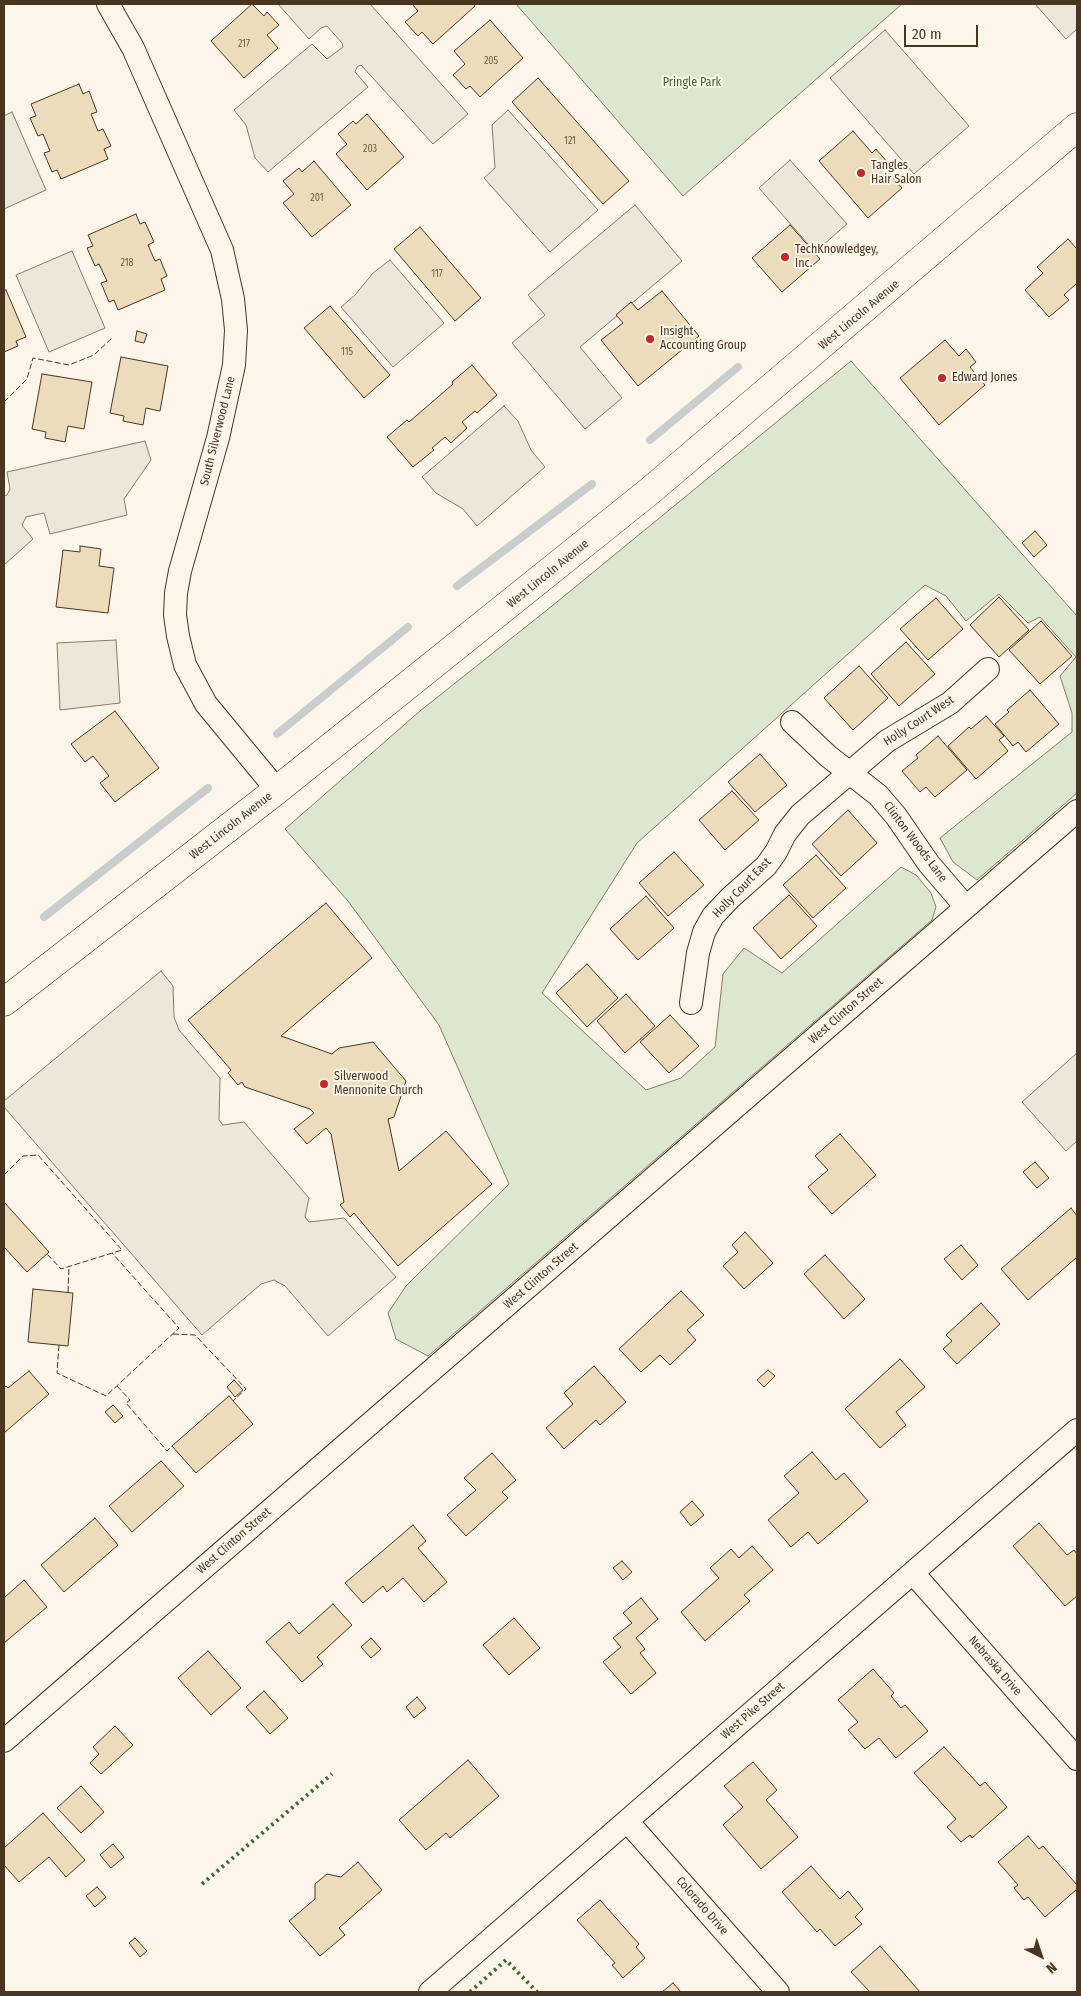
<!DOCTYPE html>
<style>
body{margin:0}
#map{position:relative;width:1081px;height:1996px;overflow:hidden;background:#fbf6e9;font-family:"Fira Sans Condensed",sans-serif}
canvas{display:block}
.frame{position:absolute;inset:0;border:5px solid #4a3520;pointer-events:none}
.north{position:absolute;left:1016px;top:1931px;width:50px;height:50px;-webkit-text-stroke:4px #fbf6e9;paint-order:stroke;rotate:139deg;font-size:14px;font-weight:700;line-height:20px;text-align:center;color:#4a3520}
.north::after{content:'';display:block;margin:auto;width:18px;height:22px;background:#4a3520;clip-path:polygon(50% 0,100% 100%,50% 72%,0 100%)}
.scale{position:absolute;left:904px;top:25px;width:74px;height:22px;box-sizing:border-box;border:2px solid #4a3520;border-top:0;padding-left:6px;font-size:15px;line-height:18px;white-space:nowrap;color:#4a3520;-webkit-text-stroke:4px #fbf6e9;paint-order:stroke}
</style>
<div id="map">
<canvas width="1081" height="1996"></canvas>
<div class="frame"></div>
<div class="north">N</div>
<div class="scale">20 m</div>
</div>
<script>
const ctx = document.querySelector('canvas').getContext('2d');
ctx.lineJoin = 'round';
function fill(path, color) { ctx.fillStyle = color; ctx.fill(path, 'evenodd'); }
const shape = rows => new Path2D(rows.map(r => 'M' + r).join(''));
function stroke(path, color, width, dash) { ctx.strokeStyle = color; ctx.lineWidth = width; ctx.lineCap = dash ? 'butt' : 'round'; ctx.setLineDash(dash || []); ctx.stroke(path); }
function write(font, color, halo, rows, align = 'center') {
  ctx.font = font + ' "Fira Sans Condensed",sans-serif'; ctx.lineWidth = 4; ctx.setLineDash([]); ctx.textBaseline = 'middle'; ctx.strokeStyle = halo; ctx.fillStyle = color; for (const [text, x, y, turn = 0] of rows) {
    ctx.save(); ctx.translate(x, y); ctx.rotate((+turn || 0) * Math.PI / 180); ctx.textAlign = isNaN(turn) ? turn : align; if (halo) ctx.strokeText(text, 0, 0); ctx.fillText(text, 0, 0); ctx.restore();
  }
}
const green = shape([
 [516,4,902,4,683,196,516,4],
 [851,361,1077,616,1077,793,977,880,953,862,940,838,1072,732,1072,713,1060,676,1076,657,1040,617,1028,623,999,594,966,621,946,596,925,585,637,843,542,993,646,1090,681,1078,715,1047,723,974,744,948,782,973,901,867,916,875,931,893,936,907,932,920,428,1356,396,1339,388,1313,406,1286,509,1184,439,1025,348,901,285,829,420,711,552,606,851,361]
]);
const parking = shape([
 [278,4,370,4,468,114,433,144,361,65,357,67,355,72,368,87,268,172,255,158,246,125,234,110,312,44,327,59,343,47,342,43,327,26,321,28,309,39,278,4],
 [1035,4,1077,4,1077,29,1066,39,1035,4],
 [885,30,969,126,914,174,830,78,885,30],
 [508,110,598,210,550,252,484,178,495,168,492,125,508,110],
 [12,112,46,190,4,209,4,116,12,112],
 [790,160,847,224,815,252,759,188,790,160],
 [635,205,682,261,580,347,622,398,585,429,512,343,545,315,528,295,635,205],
 [72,251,105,328,49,352,16,275,72,251],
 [390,260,444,323,393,367,341,307,355,295,373,273,390,260],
 [504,406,518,421,531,450,545,467,477,526,463,509,436,493,422,477,504,406],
 [145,441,151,460,124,499,127,515,50,534,44,513,26,517,22,525,33,539,4,565,4,496,7,495,10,489,7,472,145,441],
 [116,640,120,703,60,710,57,643,116,640],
 [161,971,173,986,174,1017,179,1030,220,1078,219,1120,223,1125,244,1122,309,1198,305,1217,309,1222,344,1218,396,1277,328,1336,285,1286,274,1280,261,1284,202,1335,4,1107,4,1101,161,971],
 [1077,1053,1077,1141,1066,1151,1022,1102,1077,1053]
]);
const stream = shape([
 [650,440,738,367],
 [457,586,592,484],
 [277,734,408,627],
 [44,917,208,788]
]);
const building = shape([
 [252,4,264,16,267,12,279,25,267,35,278,48,244,78,211,41,252,4],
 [412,4,474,4,475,6,433,44,422,32,418,36,405,22,418,11,412,4],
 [490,20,523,58,480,97,470,86,466,89,453,75,465,64,454,51,490,20],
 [538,78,629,181,603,204,512,102,538,78],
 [79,84,83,94,89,91,97,112,91,114,98,131,103,129,111,146,104,149,108,159,61,179,57,170,52,172,44,153,50,151,43,134,38,136,30,118,36,116,31,104,79,84],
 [367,114,404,157,367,190,336,154,347,144,338,134,353,121,356,124,367,114],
 [853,131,872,153,876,149,888,163,883,167,902,188,868,218,819,161,853,131],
 [314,161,351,205,312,237,283,203,294,194,283,181,299,168,302,172,314,161],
 [136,214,140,224,145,222,154,242,148,245,155,261,160,259,167,276,161,279,165,290,118,310,114,300,109,302,101,283,107,281,99,264,95,266,87,248,93,246,88,235,136,214],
 [790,225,820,259,782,292,752,258,790,225],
 [420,227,481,298,455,321,394,249,420,227],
 [1068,239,1077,249,1077,283,1064,295,1069,300,1049,317,1025,290,1043,273,1037,267,1068,239],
 [6,290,26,337,16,341,18,346,4,352,4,291,6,290],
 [662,291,699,336,638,386,601,340,623,323,616,315,631,302,638,310,662,291],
 [330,306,390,375,364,398,304,328,330,306],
 [137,331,147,334,144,343,135,341,137,331],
 [945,340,959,356,966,349,976,362,970,367,985,385,939,425,900,378,945,340],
 [121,357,168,366,160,411,146,408,143,425,123,421,124,416,110,413,121,357],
 [472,365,497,395,477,413,475,411,462,422,467,428,451,443,445,437,432,448,434,450,413,467,387,437,407,420,409,422,453,384,452,382,472,365],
 [42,374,92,382,84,429,68,426,65,442,45,438,46,432,32,429,42,374],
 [1035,531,1047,545,1034,557,1022,543,1035,531],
 [80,546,101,549,99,566,114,568,108,613,56,607,63,550,80,552,80,546],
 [999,597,1029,630,999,657,970,625,999,597],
 [936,598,963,629,928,660,900,629,936,598],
 [1041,621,1072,656,1040,684,1009,650,1041,621],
 [906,642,935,674,899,706,871,674,906,642],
 [859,666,888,698,853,730,824,698,859,666],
 [1030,690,1059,724,1026,752,1018,742,1013,746,995,724,1009,712,1007,710,1030,690],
 [115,711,159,768,115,802,100,783,109,776,93,756,85,762,71,744,115,711],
 [986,716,1004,736,999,740,1008,751,976,779,948,746,969,727,971,729,986,716],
 [938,736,967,770,935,797,926,787,920,792,902,771,918,758,916,755,938,736],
 [760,754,787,785,755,812,728,782,760,754],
 [732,791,759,820,725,850,699,820,732,791],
 [848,810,877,843,841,876,812,844,848,810],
 [674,852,704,885,668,916,639,883,674,852],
 [816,855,846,888,813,918,783,885,816,855],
 [789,895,817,926,781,959,753,928,789,895],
 [646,896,674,928,638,960,610,929,646,896],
 [326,903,372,958,281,1036,332,1054,339,1048,373,1042,406,1081,394,1117,388,1119,399,1171,446,1131,492,1184,398,1266,354,1213,350,1217,340,1205,344,1202,331,1134,326,1128,307,1144,294,1129,314,1113,310,1109,245,1087,242,1082,238,1085,228,1073,231,1070,188,1020,326,903],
 [587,964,618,998,587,1027,556,993,587,964],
 [626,994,655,1026,625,1053,597,1021,626,994],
 [670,1015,699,1046,669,1073,640,1042,670,1015],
 [840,1134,876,1175,832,1214,808,1187,828,1170,815,1156,840,1134],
 [1035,1162,1049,1178,1037,1188,1023,1172,1035,1162],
 [4,1202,49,1252,27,1272,4,1247,4,1202],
 [1071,1208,1077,1216,1077,1257,1028,1300,1001,1269,1071,1208],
 [745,1232,773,1263,744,1289,723,1266,738,1252,732,1245,745,1232],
 [961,1245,978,1265,962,1280,944,1259,961,1245],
 [825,1255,865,1299,844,1319,804,1274,825,1255],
 [33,1289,73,1293,68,1346,28,1342,33,1289],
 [681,1291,704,1315,687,1330,696,1340,670,1365,660,1355,641,1372,619,1349,681,1291],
 [981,1303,1000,1324,957,1364,943,1349,952,1341,946,1335,981,1303],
 [900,1359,925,1387,896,1412,906,1425,880,1448,845,1409,900,1359],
 [594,1366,626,1402,600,1425,596,1420,564,1449,546,1428,573,1404,564,1393,594,1366],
 [768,1370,775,1376,764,1387,757,1380,768,1370],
 [29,1371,49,1394,4,1433,4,1388,6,1386,8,1388,29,1371],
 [234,1380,243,1390,235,1397,227,1387,234,1380],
 [229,1396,253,1424,196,1473,172,1446,229,1396],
 [113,1405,123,1416,115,1423,105,1412,113,1405],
 [812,1452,836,1480,844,1473,868,1501,818,1544,808,1532,791,1547,768,1520,799,1493,784,1476,812,1452],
 [492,1453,516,1480,502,1492,508,1498,466,1536,447,1515,476,1490,464,1478,492,1453],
 [161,1461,184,1486,132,1532,109,1506,161,1461],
 [692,1501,704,1515,691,1526,680,1512,692,1501],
 [95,1518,118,1545,64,1592,41,1565,95,1518],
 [1039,1523,1067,1555,1074,1550,1077,1554,1077,1596,1065,1606,1013,1546,1039,1523],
 [413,1525,426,1541,418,1548,447,1582,424,1602,403,1578,387,1592,383,1586,363,1603,345,1583,413,1525],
 [752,1546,773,1570,744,1595,750,1601,705,1641,681,1612,719,1578,710,1568,731,1549,739,1558,752,1546],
 [622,1561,632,1572,623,1580,613,1568,622,1561],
 [24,1580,47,1607,4,1643,4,1598,24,1580],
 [641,1598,658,1619,636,1638,645,1649,640,1653,656,1673,631,1694,603,1662,621,1647,613,1638,632,1623,623,1613,641,1598],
 [333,1604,352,1625,317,1657,323,1664,302,1682,266,1642,289,1622,299,1634,333,1604],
 [514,1618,540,1648,509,1675,483,1645,514,1618],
 [371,1638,381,1649,371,1658,361,1647,371,1638],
 [208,1651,241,1688,211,1715,178,1678,208,1651],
 [873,1669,894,1693,891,1696,901,1708,905,1705,928,1731,896,1758,879,1738,865,1749,848,1730,858,1722,838,1700,873,1669],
 [264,1691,288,1718,270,1734,246,1707,264,1691],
 [417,1697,426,1708,414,1718,406,1707,417,1697],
 [115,1726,133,1745,101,1774,90,1763,99,1754,93,1747,115,1726],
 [944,1747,980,1786,985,1782,1007,1807,972,1838,970,1835,961,1842,947,1827,956,1819,914,1773,944,1747],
 [468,1760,499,1796,450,1838,446,1833,426,1850,399,1820,468,1760],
 [753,1762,777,1790,766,1800,798,1837,761,1869,723,1825,743,1807,724,1786,753,1762],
 [81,1786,104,1812,81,1833,57,1808,81,1786],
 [43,1813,85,1860,66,1877,49,1857,19,1882,4,1865,4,1848,43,1813],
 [1028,1836,1039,1849,1043,1846,1077,1885,1077,1889,1045,1917,1028,1897,1024,1900,1014,1888,1018,1885,998,1862,1028,1836],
 [113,1844,124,1857,111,1868,100,1855,113,1844],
 [358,1862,382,1890,339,1928,345,1935,320,1956,289,1921,315,1899,315,1884,327,1874,341,1877,358,1862],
 [811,1866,840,1899,848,1891,863,1909,855,1917,862,1924,835,1946,820,1929,817,1932,782,1892,811,1866],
 [97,1887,106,1897,95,1907,86,1896,97,1887],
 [600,1900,639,1944,636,1947,645,1958,623,1978,612,1965,615,1963,577,1920,600,1900],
 [135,1938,147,1951,140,1957,129,1943,135,1938],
 [880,1946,920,1992,870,1992,851,1972,880,1946],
 [673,1983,681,1992,662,1992,673,1983]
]);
const street = shape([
 [108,4,133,48,222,250,233,299,236,330,234,365,218,438,180,571,176,593,175,615,178,636,185,665,206,704,277,790],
 [792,722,828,756,878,795,896,816,929,864,966,907],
 [691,1003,698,953,704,932,713,916,730,898,766,866,776,852,785,834,800,815,887,741,950,703,988,669],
 [913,1573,1077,1759],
 [4,1741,1077,811],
 [627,1821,778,1992],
 [430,1992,1077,1430]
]);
const secondary = shape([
 [4,1002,277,790,651,490,1077,127]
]);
const hedge = shape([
 [202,1884,332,1774],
 [470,1992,506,1960,537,1992]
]);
const fence = shape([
 [4,402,27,379,33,358,69,365,94,355,113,337],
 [4,1175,23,1156,38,1155,122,1250,61,1269,47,1254],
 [68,1292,69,1266],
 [173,1334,195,1335,246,1389,233,1401],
 [59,1345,57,1373,106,1396,179,1328,112,1253],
 [117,1386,130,1400,126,1403,167,1451,172,1446]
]);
const markers = [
 [861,173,5,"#c62828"],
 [785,257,5,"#c62828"],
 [650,339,5,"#c62828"],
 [942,378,5,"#c62828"],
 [324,1084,5,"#c62828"]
];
const numberNames = [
 ["217",244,44],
 ["205",491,61],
 ["121",570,141],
 ["203",370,149],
 ["201",317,198],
 ["218",127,263],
 ["117",437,274],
 ["115",347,352]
];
const parkNames = [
 ["Pringle Park",692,83]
];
const poiNames = [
 ["Tangles",871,166],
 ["Hair Salon",871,180],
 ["TechKnowledgey,",795,250],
 ["Inc.",795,264],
 ["Insight",660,332],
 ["Accounting Group",660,346],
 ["Edward Jones",952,378],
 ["Silverwood",334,1077],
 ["Mennonite Church",334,1091]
];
const streetNames = [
 ["West Lincoln Avenue",859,315,-40],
 ["South Silverwood Lane",218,431,-76],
 ["West Lincoln Avenue",548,574,-39],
 ["Holly Court West",919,721,-33],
 ["West Lincoln Avenue",231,826,-38],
 ["Clinton Woods Lane",915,842,53],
 ["Holly Court East",742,888,-46],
 ["West Clinton Street",846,1011,-41],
 ["West Clinton Street",541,1276,-41],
 ["West Clinton Street",234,1541,-41],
 ["Nebraska Drive",995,1666,49],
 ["West Pike Street",753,1711,-41],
 ["Colorado Drive",702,1906,49]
];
fill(green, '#dce7d0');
stroke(green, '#887966', 1);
fill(parking, '#ede7d9');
stroke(parking, '#887966', 1);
stroke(stream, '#c9cecd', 8);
fill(building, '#ecdcbc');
stroke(building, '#4a3520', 1);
stroke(street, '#4a3520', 24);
stroke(secondary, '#4a3520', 29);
stroke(street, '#fbf6e9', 22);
stroke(secondary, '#fbf6e9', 28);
stroke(hedge, '#436837', 4, [2.5, 4]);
stroke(fence, '#4a3520', 1, [6, 2.5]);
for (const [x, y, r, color] of markers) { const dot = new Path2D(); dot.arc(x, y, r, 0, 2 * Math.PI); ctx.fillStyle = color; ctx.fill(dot); stroke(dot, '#fbf6e9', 2); }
write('10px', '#725f47', null, numberNames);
write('12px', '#436837', '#fbf6e9', parkNames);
write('12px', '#4a3520', '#fbf6e9', poiNames, 'left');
write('12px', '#4a3520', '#fbf6e9', streetNames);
</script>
